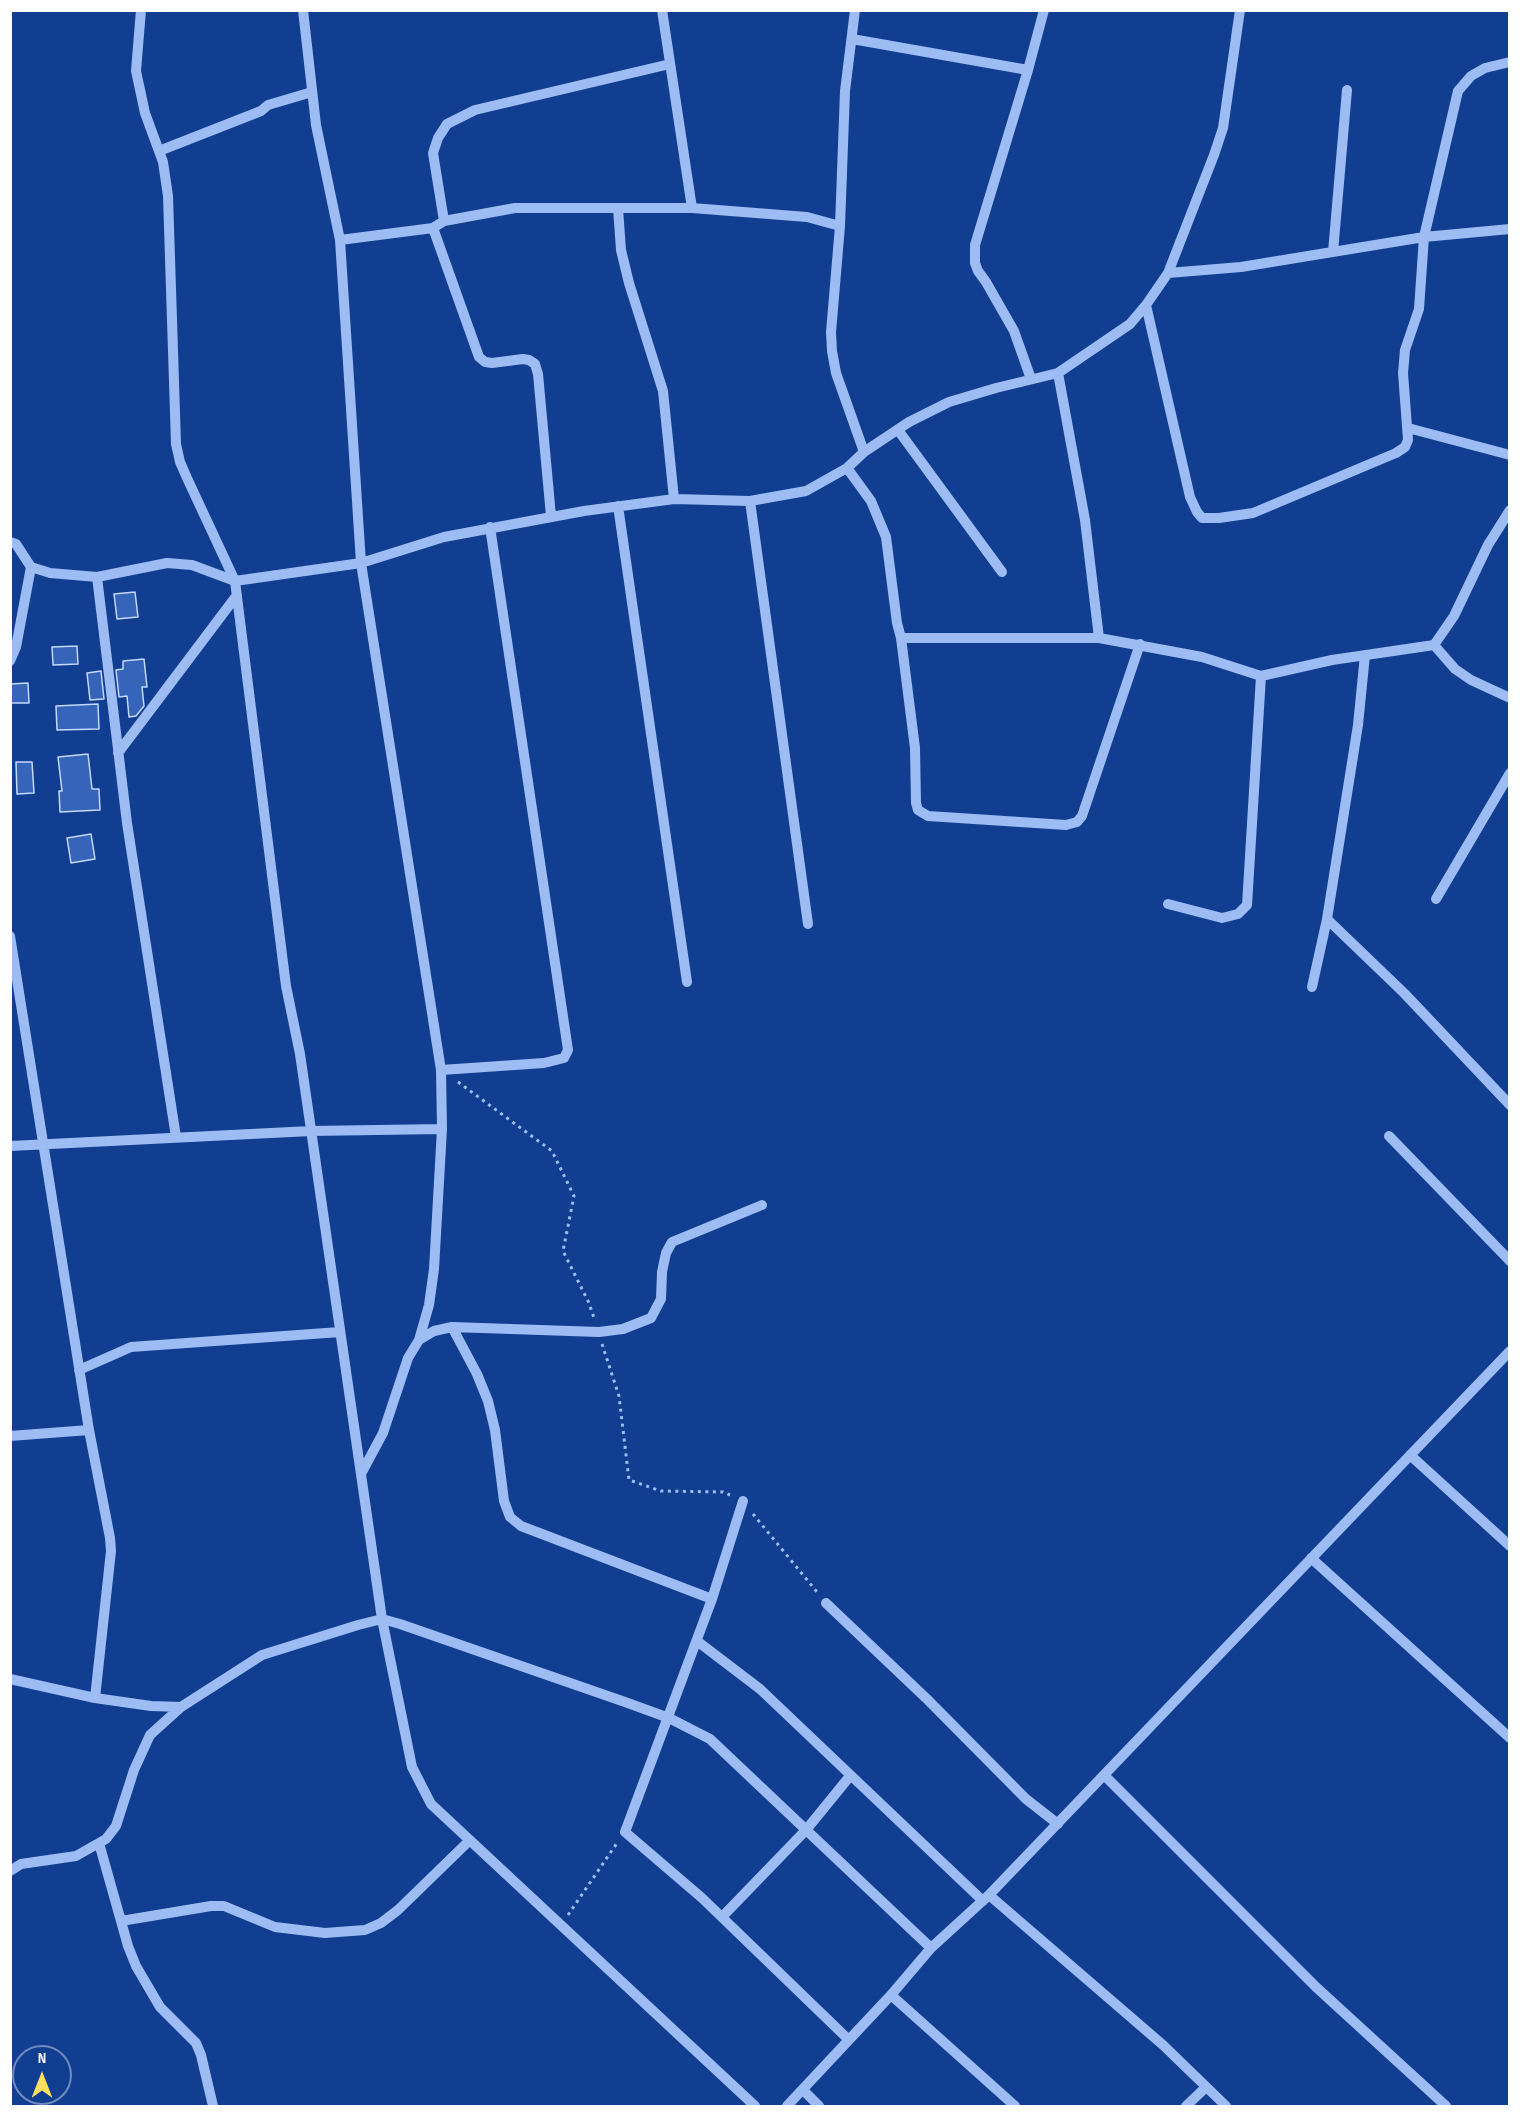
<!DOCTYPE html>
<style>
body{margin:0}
#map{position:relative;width:1520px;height:2117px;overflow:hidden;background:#113e91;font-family:"Sofia Sans Condensed",sans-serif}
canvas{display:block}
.frame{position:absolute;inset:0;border:12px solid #fff;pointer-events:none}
.north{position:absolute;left:12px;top:2045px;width:60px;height:60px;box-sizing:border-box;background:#113e91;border:2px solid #708bbd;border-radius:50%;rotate:0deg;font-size:16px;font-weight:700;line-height:24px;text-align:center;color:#fff}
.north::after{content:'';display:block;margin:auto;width:21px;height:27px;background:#ffdf5e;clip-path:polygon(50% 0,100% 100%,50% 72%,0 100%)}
</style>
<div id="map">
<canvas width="1520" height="2117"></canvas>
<div class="frame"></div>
<div class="north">N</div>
</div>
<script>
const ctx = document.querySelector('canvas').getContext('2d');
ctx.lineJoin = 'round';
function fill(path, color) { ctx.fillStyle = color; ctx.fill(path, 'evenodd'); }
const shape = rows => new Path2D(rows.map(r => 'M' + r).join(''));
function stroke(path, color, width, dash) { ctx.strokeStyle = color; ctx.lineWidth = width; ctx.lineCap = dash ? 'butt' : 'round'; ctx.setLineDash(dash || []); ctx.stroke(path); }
const building = shape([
 [135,592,138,617,117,619,114,594,135,592],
 [77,646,78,664,53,665,52,647,77,646],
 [144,659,147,687,142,687,144,706,136,716,129,717,127,696,119,697,116,670,123,669,123,661,144,659],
 [101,671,104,699,90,700,87,673,101,671],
 [28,683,29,703,10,703,10,684,28,683],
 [98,704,99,729,57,730,56,706,98,704],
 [88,754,92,789,99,789,100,810,60,812,59,791,62,791,58,757,88,754],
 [16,762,32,762,34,793,17,794,16,762],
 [91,834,95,859,71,863,67,838,91,834]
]);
const path = shape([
 [458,1082,552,1151,574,1196,563,1251,589,1303,594,1318],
 [602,1344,619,1396,629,1480,661,1491,723,1492,730,1495],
 [753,1514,817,1592],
 [568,1915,617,1843]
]);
const minor = shape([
 [141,10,136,71,145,113,163,162,168,196,176,444,180,462,187,478,235,581,286,986,300,1054,382,1619,412,1767,431,1804,755,2106],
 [662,10,692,208],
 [855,10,845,91,840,226,831,332,832,351,836,373,864,452],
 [852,39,1028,70],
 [159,151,261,111,268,105,312,92],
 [618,208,621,250,629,283,663,391,674,499],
 [444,221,433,153,438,138,447,124,475,110,670,64],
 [433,228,479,357,485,362,492,363,523,359,529,360,535,364,538,374,551,516],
 [340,240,433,228,444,221,515,208,692,208,807,217,840,226],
 [1333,252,1347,90],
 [1168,273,1241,267,1424,237,1510,229],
 [1146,305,1190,497,1197,512,1202,518,1219,518,1253,513,1396,453,1405,447,1408,440,1403,373,1405,350,1419,309,1424,237,1458,91,1471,76,1485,68,1510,62],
 [1058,373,1085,520,1099,638],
 [1031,379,1014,331,986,282,978,271,975,263,975,245,1028,70,1044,10],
 [1408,428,1510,455],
 [898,430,1002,572],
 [847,468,871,501,886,537,897,623,901,638,1099,638,1202,657,1261,676,1332,660,1434,645,1454,616,1488,545,1510,510],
 [750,501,808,924],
 [618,506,687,982],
 [10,542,16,544,31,567,50,573,97,577,167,563,192,565,235,581,361,563,444,537,584,511,674,499,750,501,806,491,847,468,864,452,909,422,949,402,996,388,1058,373,1130,324,1146,305,1168,273,1214,155,1223,128,1240,10],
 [97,577,127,823,176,1137],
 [901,638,915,748,916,803,918,810,928,816,1066,825,1077,822,1082,816,1140,644],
 [1434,645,1455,669,1471,680,1510,698],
 [10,661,16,647,31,567],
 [118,753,237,595],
 [1436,899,1510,773],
 [1168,904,1222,918,1238,914,1247,905,1261,676],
 [1327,919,1404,993,1510,1105],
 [10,936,89,1430,110,1538,111,1551,95,1698],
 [1312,987,1327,919,1358,725,1365,655],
 [441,1070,544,1063,564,1058,568,1050,490,527],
 [1389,1136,1510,1261],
 [10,1146,311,1131,442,1129,441,1070,361,563,340,240,316,125,303,10],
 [452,1327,477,1374,488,1401,495,1430,504,1501,510,1517,521,1526,712,1599],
 [419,1340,429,1305,434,1269,442,1129],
 [79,1370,131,1347,340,1332],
 [10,1436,89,1430],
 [1410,1455,1510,1546],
 [361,1474,383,1433,408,1358,419,1340,434,1331,452,1327,599,1332,623,1329,651,1318,661,1299,662,1272,666,1253,672,1242,762,1205],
 [743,1501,712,1599,625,1832,702,1898,849,2040],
 [1311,1558,1510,1738],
 [826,1603,926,1698,1026,1799,1058,1824],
 [697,1641,760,1689,983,1901],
 [10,1679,95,1698,151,1706,181,1707],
 [1104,1775,1316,1987,1446,2106],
 [99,1843,128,1946,136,1966,160,2007,196,2043,201,2055,213,2106],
 [10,1871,21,1864,76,1856,106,1839,116,1826,134,1770,150,1735,181,1707,262,1655,358,1625,382,1619,400,1624,625,1702,669,1718,710,1739,931,1948],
 [989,1895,1163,2045,1226,2106],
 [722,1917,806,1830,850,1776],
 [121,1921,211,1906,224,1906,275,1927,325,1933,365,1930,381,1923,398,1910,470,1840],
 [891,1995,1015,2106],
 [803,2090,819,2106],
 [787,2106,891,1995,931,1948,989,1895,1510,1351],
 [1186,2106,1206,2087]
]);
fill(building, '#3564b9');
stroke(building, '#c4d9fd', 1.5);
stroke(path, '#9dbcf3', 3, [3, 4.5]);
stroke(minor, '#9dbcf3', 10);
</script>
